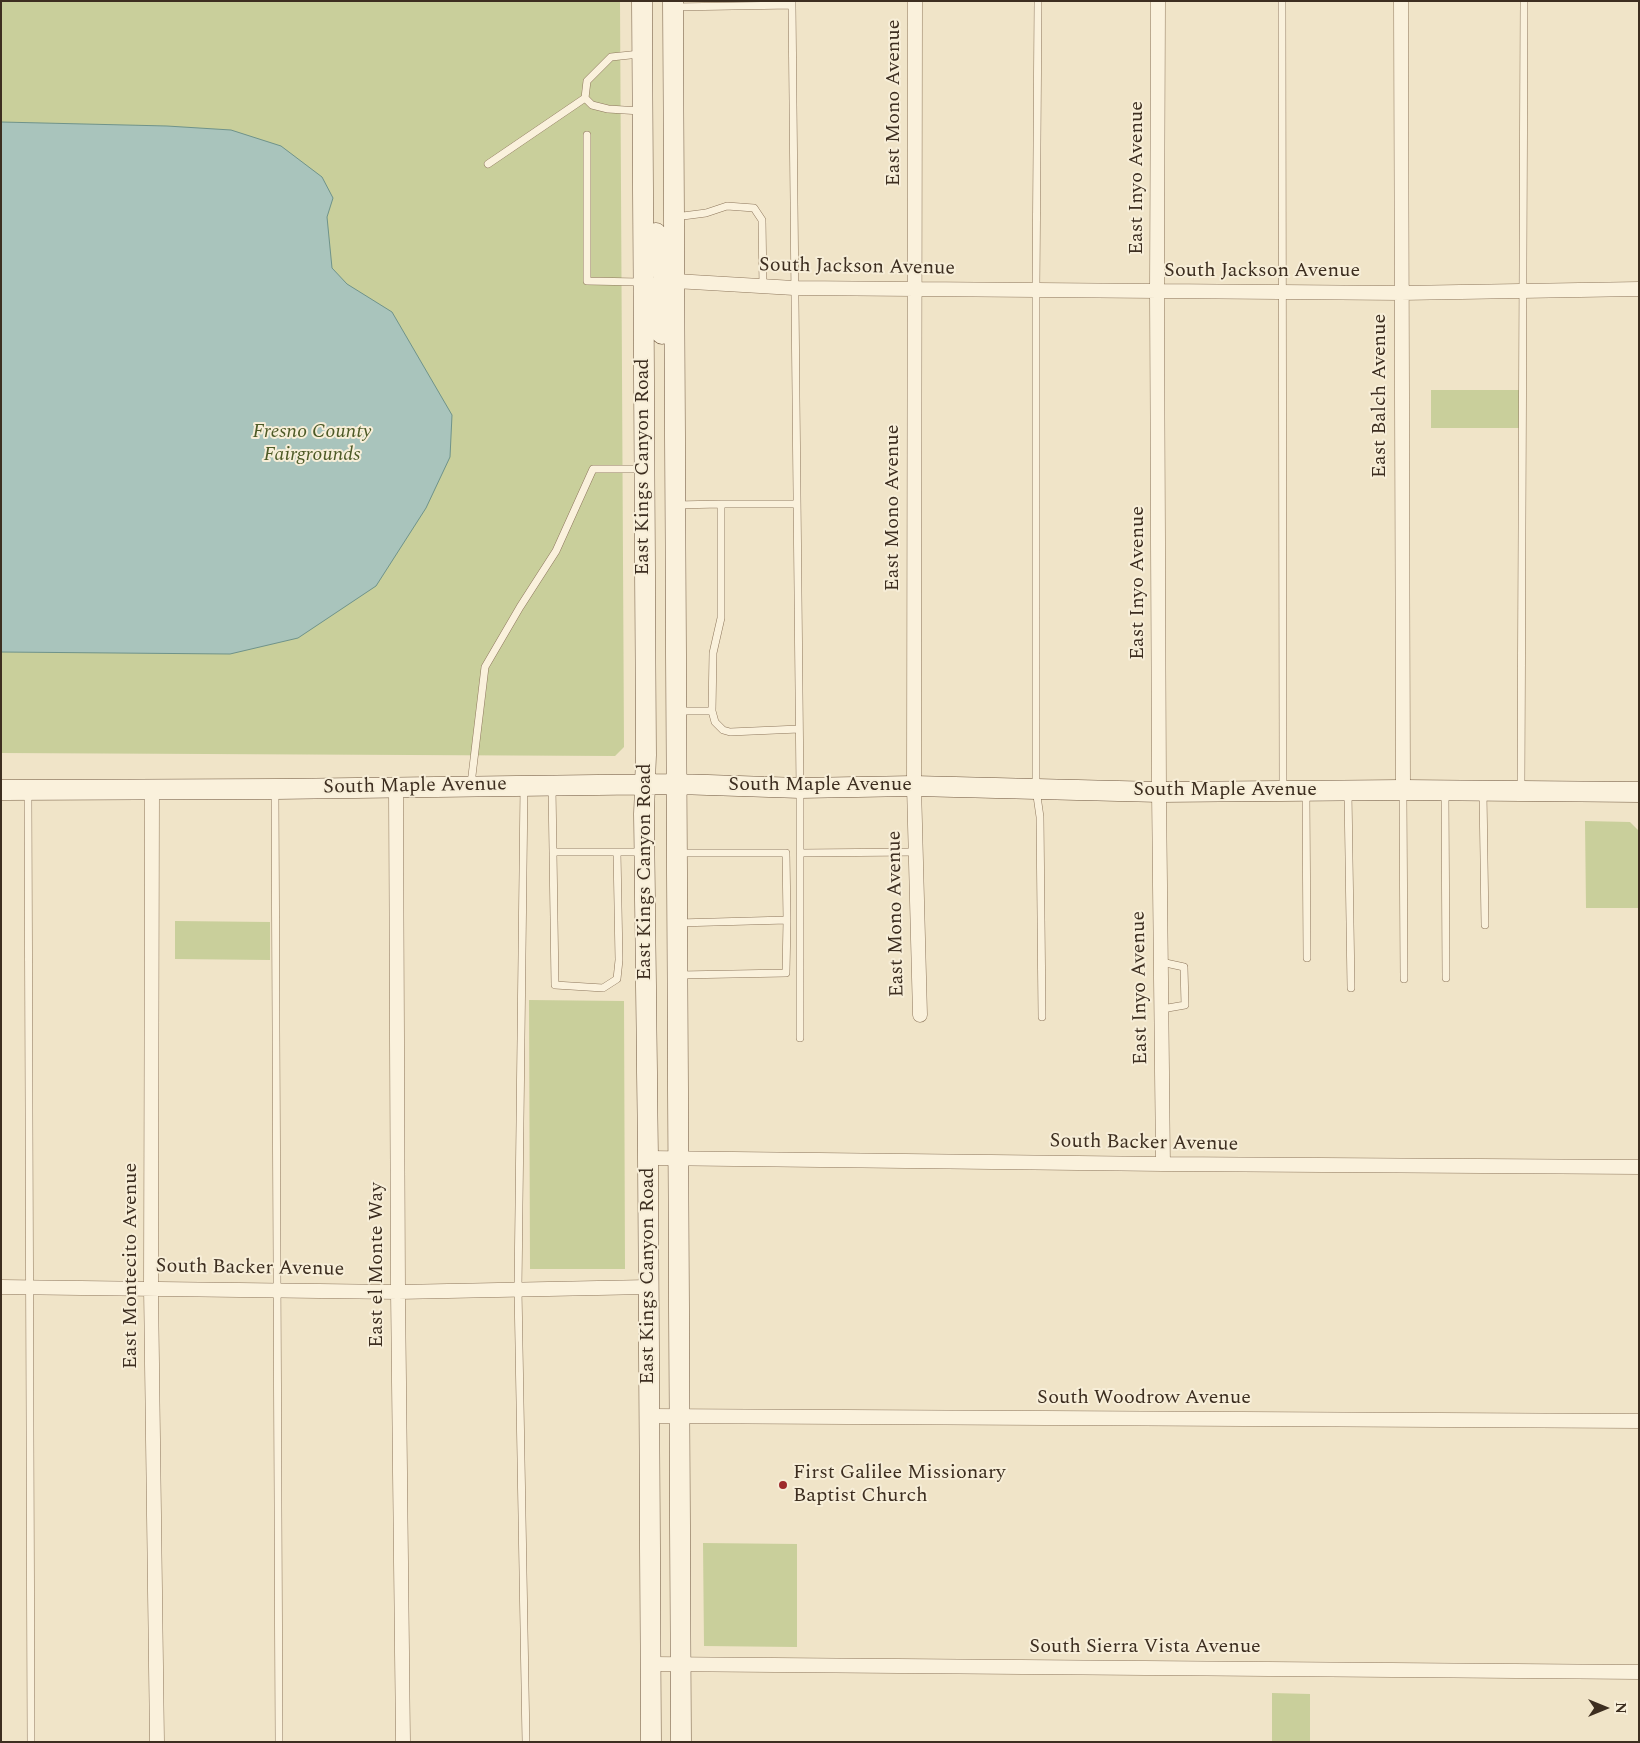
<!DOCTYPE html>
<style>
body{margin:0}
#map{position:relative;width:1640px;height:1743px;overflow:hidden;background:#f0e4c8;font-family:Spectral,serif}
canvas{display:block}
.frame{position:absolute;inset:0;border:2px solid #3d2e20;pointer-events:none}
.north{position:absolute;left:1580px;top:1683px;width:50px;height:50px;-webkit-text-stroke:4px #f7eed8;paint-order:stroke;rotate:90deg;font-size:14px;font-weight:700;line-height:20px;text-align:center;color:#3d2e20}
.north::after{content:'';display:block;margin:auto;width:18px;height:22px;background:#3d2e20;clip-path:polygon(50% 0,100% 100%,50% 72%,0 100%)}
</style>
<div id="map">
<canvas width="1640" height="1743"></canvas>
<div class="frame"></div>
<div class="north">N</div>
</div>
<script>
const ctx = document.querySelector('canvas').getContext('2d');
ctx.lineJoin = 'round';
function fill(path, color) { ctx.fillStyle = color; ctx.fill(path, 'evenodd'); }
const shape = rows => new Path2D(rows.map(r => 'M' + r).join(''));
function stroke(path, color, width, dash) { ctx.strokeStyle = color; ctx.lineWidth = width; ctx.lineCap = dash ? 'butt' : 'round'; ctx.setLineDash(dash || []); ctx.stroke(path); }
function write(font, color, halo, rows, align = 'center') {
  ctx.font = font + ' Spectral,serif'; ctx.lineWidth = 4; ctx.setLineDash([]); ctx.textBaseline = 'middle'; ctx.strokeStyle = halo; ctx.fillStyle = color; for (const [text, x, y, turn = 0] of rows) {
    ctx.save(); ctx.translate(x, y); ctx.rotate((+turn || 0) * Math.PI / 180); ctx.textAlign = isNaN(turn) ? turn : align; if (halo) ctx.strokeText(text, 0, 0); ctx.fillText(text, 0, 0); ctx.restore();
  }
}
const green = shape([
 [1,1,620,1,624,747,615,756,1,753],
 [1431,390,1524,390,1524,428,1431,428],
 [1585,821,1630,822,1638,830,1639,908,1586,908],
 [175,921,270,922,270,960,175,959],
 [529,1000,624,1001,625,1269,530,1269],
 [703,1543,797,1544,797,1647,704,1646],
 [1272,1693,1310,1694,1310,1742,1272,1742]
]);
const water = shape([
 [1,122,167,126,231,130,281,146,322,177,333,198,327,217,332,268,347,284,392,312,452,415,450,457,426,508,376,586,298,638,230,654,1,652,1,122]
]);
const lane = shape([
 [1038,1,1036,290,1036,789,1040,817,1042,1017],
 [1282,1,1283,788],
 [792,5,800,788,800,1038],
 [674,7,792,5,792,2],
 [640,54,611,57,587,81,585,98,592,105,608,109,641,111],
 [587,135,587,281,640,282],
 [488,164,585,98],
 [675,217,706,213,727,206,754,208,762,220,763,287],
 [721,504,797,504],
 [676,505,721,504,721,618,713,653,712,711,715,722,723,730,730,732,799,729],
 [679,711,712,711],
 [471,784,485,667,520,607,556,551,593,469,643,469],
 [524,787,518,1289,526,1742],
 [552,788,553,852,643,852],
 [1521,788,1524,1],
 [275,790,279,1742],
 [28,792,31,1742],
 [1348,793,1351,988],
 [1403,793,1404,979],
 [1445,793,1446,978],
 [1483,793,1485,925],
 [1306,794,1307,958],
 [553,852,555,985,603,988,617,979,619,960,617,852],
 [678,853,786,853,787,920,786,973,680,975],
 [800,853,916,852],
 [678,923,787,920],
 [1161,962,1184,967,1185,1005,1162,1009]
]);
const street = shape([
 [915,1,914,786,920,1015],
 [1158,1,1157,291,1159,792,1163,1164],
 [1401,1,1403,790],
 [675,281,794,288,1401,293,1639,289],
 [396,788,398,1292,403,1742],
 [152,790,151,1288,157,1742],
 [648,1158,1163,1164,1639,1167],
 [1,1287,398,1292,648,1287],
 [649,1416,1639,1421],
 [651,1664,1639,1672]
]);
const secondary = shape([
 [642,1,646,755,644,814,648,1158,651,1742],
 [673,1,681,1742],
 [656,233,659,267,667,279,675,281],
 [643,282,655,290,659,297,662,317,662,334],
 [1,790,275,789,677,784,800,788,914,786,1159,792,1403,790,1639,792]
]);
const markers = [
 [783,1485,5,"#9e2a2b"]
];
const streetNames = [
 ["East Mono Avenue",895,103,-90],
 ["East Inyo Avenue",1138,178,-90],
 ["South Jackson Avenue",857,268,1],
 ["South Jackson Avenue",1262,272],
 ["East Balch Avenue",1381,396,-90],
 ["East Kings Canyon Road",644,467,-90],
 ["East Mono Avenue",894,508,-90],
 ["East Inyo Avenue",1139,583,-90],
 ["South Maple Avenue",820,786],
 ["South Maple Avenue",415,787,-1],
 ["South Maple Avenue",1225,791],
 ["East Kings Canyon Road",646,872,-90],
 ["East Mono Avenue",897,914,-91],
 ["East Inyo Avenue",1141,988,-91],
 ["South Backer Avenue",1144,1144,1],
 ["East el Monte Way",378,1265,-90],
 ["East Montecito Avenue",132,1266,-90],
 ["South Backer Avenue",250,1269,1],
 ["East Kings Canyon Road",649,1276,-90],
 ["South Woodrow Avenue",1144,1399],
 ["South Sierra Vista Avenue",1145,1648]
];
const parkNames = [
 ["Fresno County",312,433],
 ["Fairgrounds",312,456]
];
const poiNames = [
 ["First Galilee Missionary",793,1474],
 ["Baptist Church",793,1497]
];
fill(green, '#c9cf9b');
fill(water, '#a9c4bc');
stroke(water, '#6f938a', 1);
stroke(lane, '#8d765c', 8);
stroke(street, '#8d765c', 15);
stroke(secondary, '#6f573f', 21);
stroke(lane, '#faf1dc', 7);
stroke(street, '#faf1dc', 14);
stroke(secondary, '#faf1dc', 20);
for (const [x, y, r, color] of markers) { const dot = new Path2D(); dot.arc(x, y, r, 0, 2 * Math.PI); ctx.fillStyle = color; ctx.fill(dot); stroke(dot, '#f7eed8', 2); }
write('20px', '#3d2e20', '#f7eed8', streetNames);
write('italic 20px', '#4d5a26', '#f7eed8', parkNames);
write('20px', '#3d2e20', '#f7eed8', poiNames, 'left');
</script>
